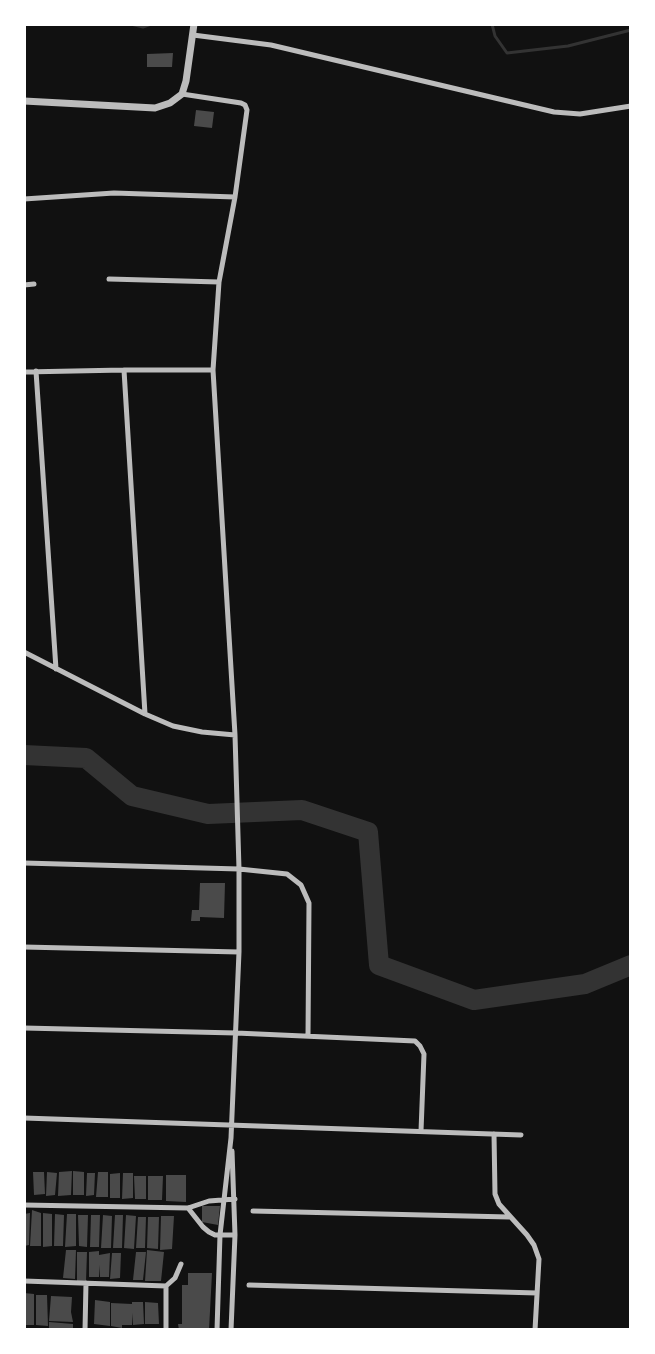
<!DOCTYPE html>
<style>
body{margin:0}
#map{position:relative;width:655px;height:1354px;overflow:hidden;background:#111;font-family:"Noto Serif",serif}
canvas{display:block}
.frame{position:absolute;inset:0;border:26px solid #fff;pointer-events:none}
</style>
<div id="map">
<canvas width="655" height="1354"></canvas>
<div class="frame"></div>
</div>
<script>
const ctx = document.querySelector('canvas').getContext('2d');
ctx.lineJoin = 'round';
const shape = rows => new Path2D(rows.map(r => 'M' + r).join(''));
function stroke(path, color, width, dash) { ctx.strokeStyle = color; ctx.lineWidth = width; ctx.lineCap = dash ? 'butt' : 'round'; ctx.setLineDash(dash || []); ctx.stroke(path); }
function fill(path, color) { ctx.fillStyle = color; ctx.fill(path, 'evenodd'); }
const stream = shape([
 [131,24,143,27,151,24],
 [492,24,495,36,507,53,568,46,631,30]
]);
const river = shape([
 [24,755,86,758,132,796,208,814,302,810,368,832,379,965,474,1000,585,984,631,965]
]);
const building = shape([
 [173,53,172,67,147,67,147,54],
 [196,110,214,112,212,128,194,126],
 [200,883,225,883,224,918,200,917,200,921,191,921,192,910,199,910],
 [72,1171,71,1195,58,1196,59,1172],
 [73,1171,84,1172,84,1195,73,1195],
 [33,1172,44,1172,45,1194,34,1195],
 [47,1172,57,1173,55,1195,46,1196],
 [98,1172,108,1172,108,1197,96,1197],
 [87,1173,95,1173,94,1195,86,1196],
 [120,1173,120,1198,110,1198,110,1174],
 [123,1173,133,1173,133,1198,122,1199],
 [166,1175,186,1175,186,1202,166,1201],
 [134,1176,146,1176,146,1199,135,1199],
 [148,1176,163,1176,162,1200,148,1200],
 [202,1206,220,1206,218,1225,202,1222],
 [32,1210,41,1213,41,1246,30,1246],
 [30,1213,29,1245,24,1246,24,1214],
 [43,1213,52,1214,52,1246,43,1247],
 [55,1214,64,1215,63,1246,54,1246],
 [67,1214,76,1214,76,1246,65,1247],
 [78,1215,88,1215,87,1247,79,1246],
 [91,1215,100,1215,99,1247,90,1247],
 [103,1215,112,1216,111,1248,101,1248],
 [115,1215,123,1215,122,1248,113,1248],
 [126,1215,136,1216,134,1249,124,1248],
 [161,1216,174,1216,172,1249,160,1250],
 [138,1217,146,1217,145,1248,136,1248],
 [148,1217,159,1217,158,1249,147,1248],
 [66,1250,76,1250,75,1279,63,1278],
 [147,1250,164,1252,161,1281,145,1281],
 [99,1251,99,1255,110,1253,109,1277,100,1277,100,1265,99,1277,89,1277,89,1252],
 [77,1252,87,1252,86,1281,77,1281],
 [136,1252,146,1252,143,1280,133,1280],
 [112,1253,121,1253,120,1278,110,1279],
 [188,1273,212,1273,209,1330,179,1330,178,1324,182,1324,182,1285,188,1285],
 [24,1293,34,1294,34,1325,24,1325],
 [36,1295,47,1295,48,1326,36,1325],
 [51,1296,72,1297,71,1312,73,1322,49,1321],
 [95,1300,110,1302,110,1326,94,1324],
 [132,1302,143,1302,144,1324,133,1325,133,1313,132,1325,122,1325,122,1328,111,1326,111,1303,132,1304],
 [145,1302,158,1303,159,1324,145,1324],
 [49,1322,73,1324,73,1330,49,1330]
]);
const minor = shape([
 [193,35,271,45,554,112,580,114,631,106],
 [182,94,241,103,245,105,247,110,235,197,219,282,213,370,235,735,239,869,239,952,231,1138,220,1235,217,1330],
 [24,199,114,193,235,197],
 [109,279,219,282],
 [24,285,34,284],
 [124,370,145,714],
 [36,371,56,669],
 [24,372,124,370,213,370],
 [24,652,145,714,173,726,202,732,235,735],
 [24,863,239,869,287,874,301,885,309,903,308,1036],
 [24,947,239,952],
 [24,1028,236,1033,415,1041,420,1046,424,1054,421,1131],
 [24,1118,521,1135],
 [494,1134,495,1194,499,1204,527,1235,534,1245,539,1259,535,1330],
 [24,1205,188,1208,209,1201,235,1199],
 [188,1208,203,1227,209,1232,215,1235,235,1235],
 [253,1211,509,1217],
 [24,1281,166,1286,175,1278,181,1264],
 [249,1285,537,1293],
 [166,1286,166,1330],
 [85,1330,86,1283],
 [231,1330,235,1235,232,1151]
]);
const tertiary = shape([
 [24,101,155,108,170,103,182,94,186,81,194,24]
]);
stroke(stream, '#333', 3);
stroke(river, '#333', 20);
fill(building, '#4a4a4a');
stroke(minor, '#bcbcbc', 5);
stroke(tertiary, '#bcbcbc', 7);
</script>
